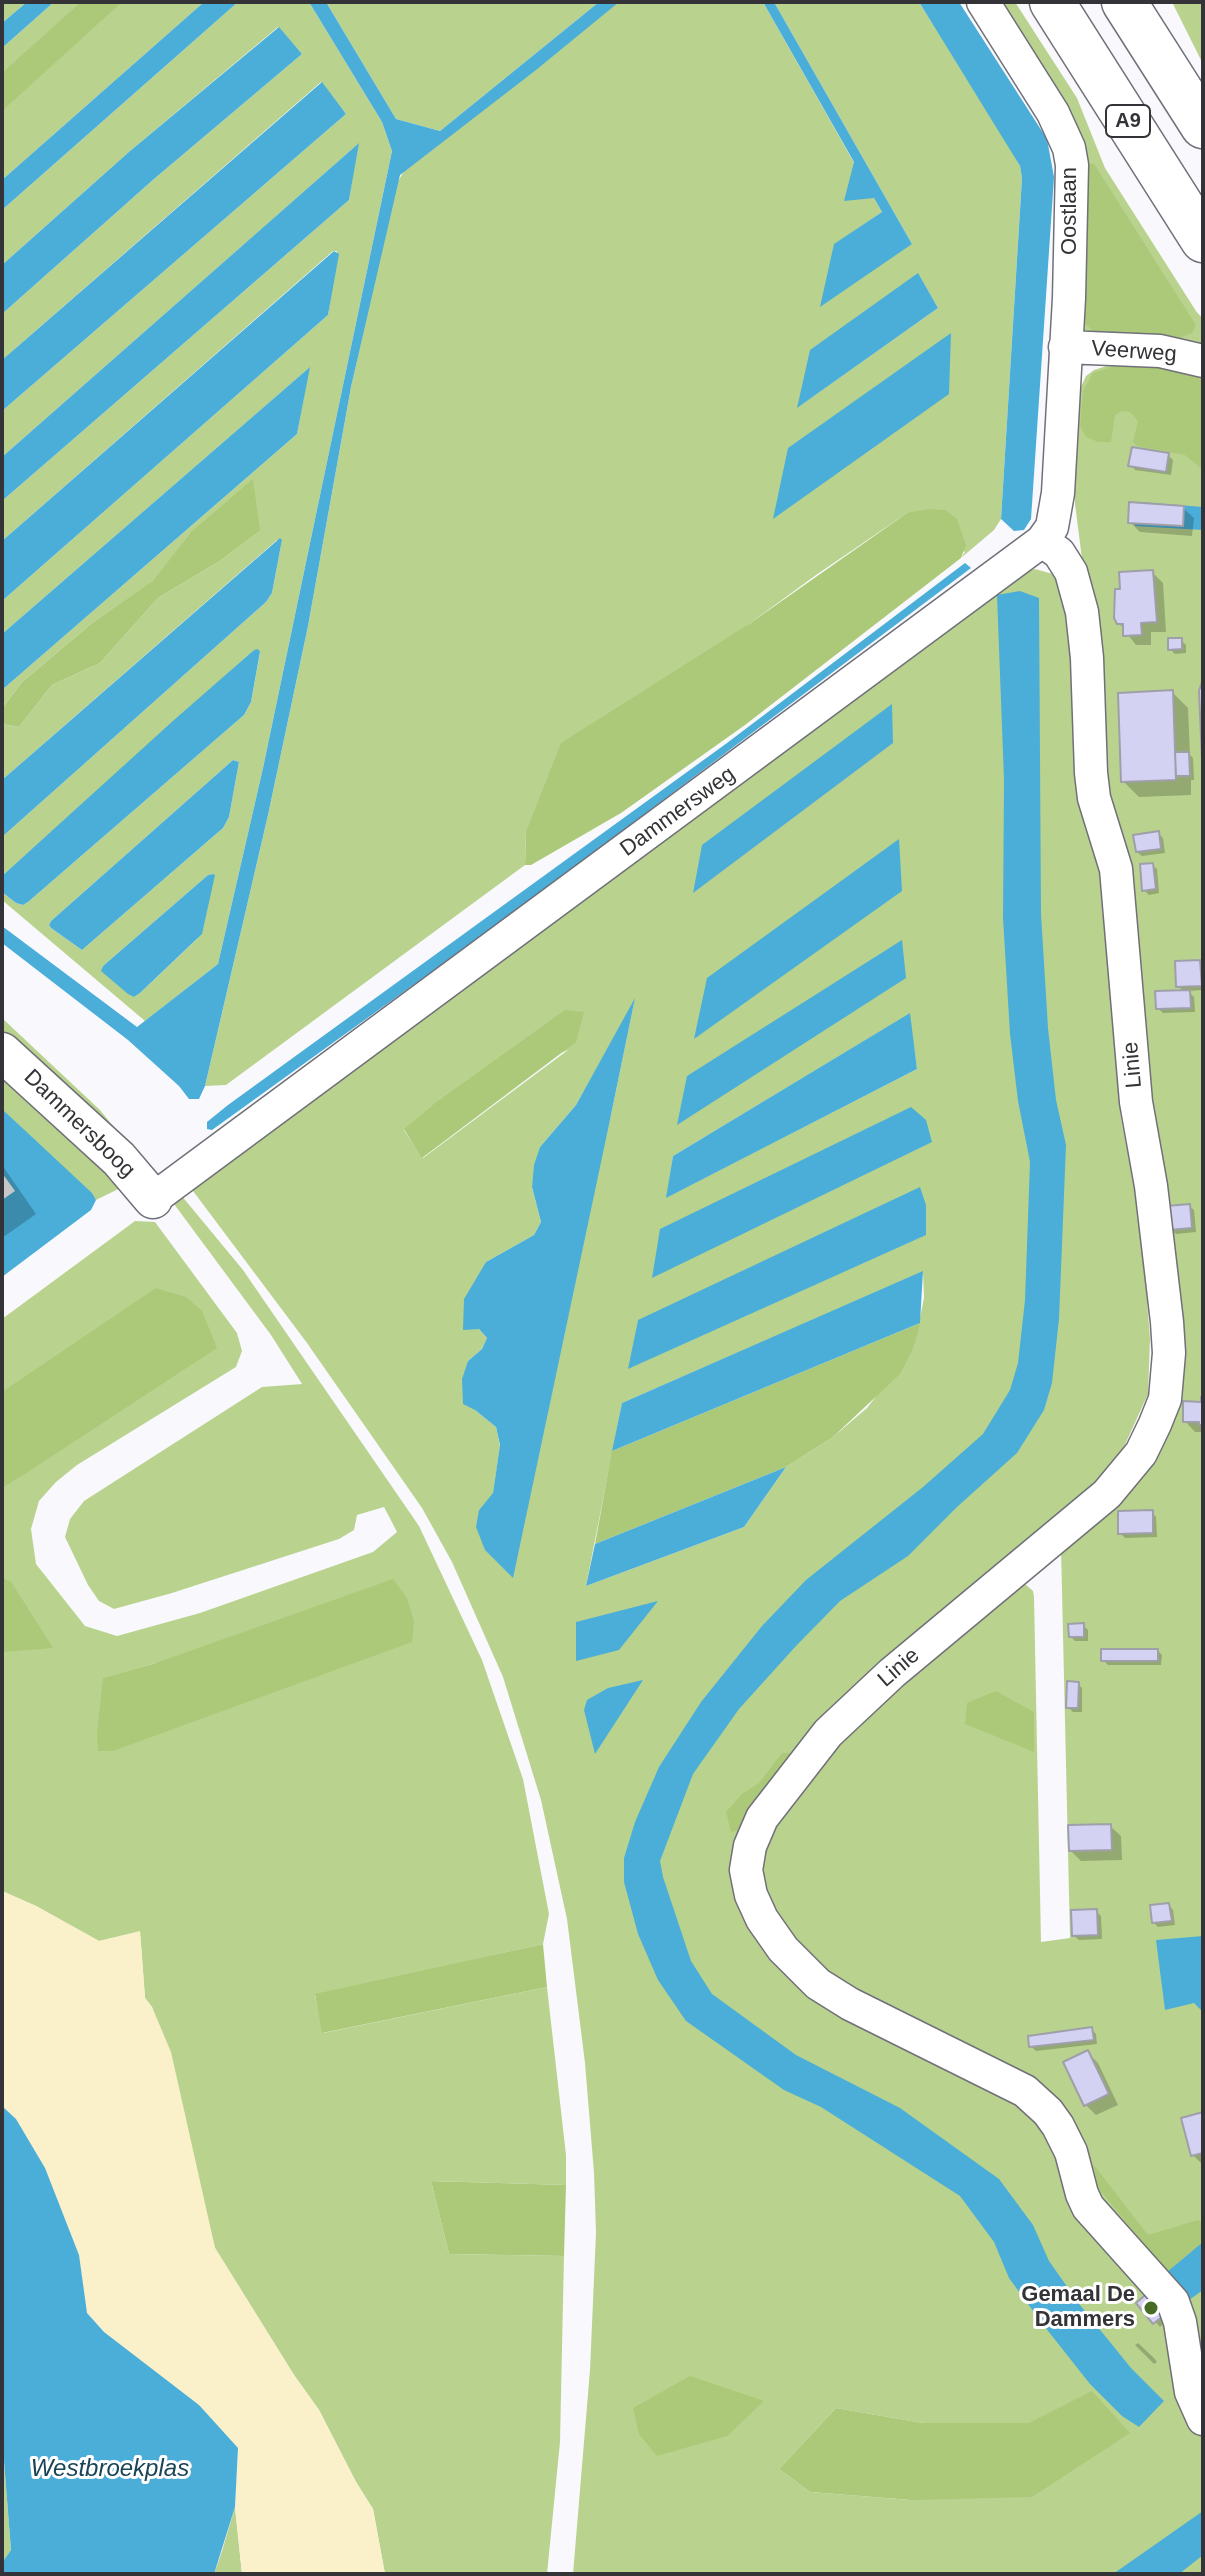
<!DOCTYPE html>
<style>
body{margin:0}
#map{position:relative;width:1205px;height:2576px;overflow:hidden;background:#f9f9fd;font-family:Helvetica,sans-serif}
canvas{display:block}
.frame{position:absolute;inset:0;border:4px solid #343438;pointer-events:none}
</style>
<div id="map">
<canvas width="1205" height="2576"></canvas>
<div class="frame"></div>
</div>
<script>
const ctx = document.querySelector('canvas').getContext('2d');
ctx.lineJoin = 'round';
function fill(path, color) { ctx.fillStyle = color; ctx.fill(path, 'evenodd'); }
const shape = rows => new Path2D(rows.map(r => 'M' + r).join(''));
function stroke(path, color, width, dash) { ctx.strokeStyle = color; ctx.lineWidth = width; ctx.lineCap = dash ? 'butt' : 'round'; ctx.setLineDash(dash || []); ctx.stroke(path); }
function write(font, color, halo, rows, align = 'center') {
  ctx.font = font + ' Helvetica,sans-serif'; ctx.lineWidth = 6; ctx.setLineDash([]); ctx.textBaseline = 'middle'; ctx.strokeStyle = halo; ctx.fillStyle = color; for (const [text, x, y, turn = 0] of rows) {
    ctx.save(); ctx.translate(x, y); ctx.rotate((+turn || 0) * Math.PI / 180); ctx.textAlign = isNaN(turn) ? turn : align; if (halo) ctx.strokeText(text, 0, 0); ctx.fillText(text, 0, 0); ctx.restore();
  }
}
const green = shape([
 [2,2,27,2,2,23],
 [54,2,204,2,2,180,2,48],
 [238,2,309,2,382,122,392,151,263,768,218,964,145,1021,2,900,2,892,16,903,23,905,28,902,244,715,251,702,260,653,254,650,2,876,2,837,266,602,272,593,282,540,277,540,2,780,2,724,19,727,52,685,100,663,158,598,220,561,260,531,190,533,154,581,92,623,21,683,2,709,2,690,297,434,309,368,2,634,2,601,328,315,337,251,333,251,2,541,2,501,349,200,358,144,2,457,2,411,346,114,321,82,2,360,2,314,154,179,302,54,278,27,130,151,2,265,2,210],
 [233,760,239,762,229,817,223,828,82,950,51,928,49,925,51,921],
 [213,874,197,939,140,993,134,997,102,971,103,966,208,875],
 [326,2,599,2,440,131,396,119],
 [616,2,763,2,882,212,834,245,912,244,774,2,919,2,1013,153,1020,166,1022,178,1001,519,994,530,961,558,965,552,907,513,816,575,749,624,526,832,525,865,226,1085,205,1086,268,815,308,626,351,387,397,183,404,171],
 [918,274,938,308,798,407],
 [991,2,1015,2,1077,98,1105,168,1196,311,1203,319,1203,346,1085,334,1080,329,1080,170],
 [1172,2,1203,2,1203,64],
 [1116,363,1203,370,1203,2403,1195,2375,1107,2217,1078,2145,842,1991,773,1919,754,1859,825,1748,1024,1583,1033,1591,1034,1597,1041,1942,1070,1938,1061,1548,1163,1428,1104,803,1092,592,1082,559,1075,504,1074,440,1080,389,1086,376,1094,370],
 [1035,569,1053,574,1061,580,1067,591,1101,867,1099,872,1121,1118,1141,1222,1150,1339,1148,1394,1123,1449,1083,1497,756,1809,769,1943,1028,2103,1156,2292,1203,2432,1203,2574,573,2574,590,2370,596,2232,594,2173,585,2063,567,1919,541,1800,503,1677,452,1562,422,1508,307,1343,190,1187,1026,571],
 [634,1002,611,1115,485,1550,479,1510,493,1494,500,1446,496,1427,475,1410,468,1361,482,1349,487,1338,479,1329,486,1262,534,1235,541,1222,532,1187,540,1147,576,1105],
 [909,1014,917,1069,667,1197,673,1156],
 [568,1050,423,1158,404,1130,431,1106],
 [925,1235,629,1368,638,1321],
 [923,1272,924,1298,914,1347,867,1408,833,1437,786,1467,744,1527,586,1586,622,1403],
 [836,2408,923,2423,1029,2423,911,2500,810,2492,779,2469],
 [2,1018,100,1110,151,1173,96,1200,2,1109],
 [181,1195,243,1270,419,1526,482,1660,523,1779,549,1914,543,1944,315,1995,323,2033,547,1987,566,2155,566,2185,431,2181,449,2254,564,2256,560,2442,547,2574,385,2574,373,2509,356,2482,319,2410,294,2375,215,2248,152,2007,145,1998,140,1932,99,1941,36,1906,2,1891,2,1489,52,1455,2,1392,2,1319,135,1221,155,1222,237,1333,242,1351,236,1367,77,1465,56,1482,39,1501,31,1529,36,1564,85,1626,117,1636,200,1613,373,1552,397,1532,384,1507,357,1515,354,1530,339,1539,172,1593,114,1609,99,1601,88,1585,65,1537,70,1519,84,1501,262,1387,302,1384,271,1335,174,1204],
 [156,1663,113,1751,104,1678],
 [2,2436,11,2550,3,2563,2,2562],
 [235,2507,242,2574,214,2574,222,2551]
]);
const forest = shape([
 [81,2,122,2,2,111,2,73],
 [1086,163,1094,164,1196,325,1192,333,1179,338,1097,334,1083,322],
 [1118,365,1153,365,1203,373,1203,470,1185,455,1137,446,1133,442,1138,421,1130,412,1122,411,1115,415,1111,442,1098,442,1086,437,1080,426,1083,391,1093,373],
 [253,479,260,531,220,561,158,598,100,663,52,685,19,727,2,724,2,709,21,683,92,623,153,581,190,533],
 [928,509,945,510,957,519,966,545,961,558,745,725,621,813,531,865,525,865,526,832,561,743,749,624,907,513],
 [565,1010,584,1012,576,1042,422,1158,404,1129,431,1106],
 [156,1288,186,1297,202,1311,217,1348,2,1489,2,1392],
 [920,1323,914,1347,900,1374,833,1437,786,1467,595,1544,612,1451],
 [2,1577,12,1583,53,1648,2,1652],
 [393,1579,407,1598,414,1621,412,1642,113,1751,98,1751,97,1733,103,1678,156,1663],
 [996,1691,1034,1712,1034,1752,965,1724,967,1703],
 [782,1753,800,1753,745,1829,731,1832,726,1812,742,1794,759,1783],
 [543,1944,547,1987,322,2033,315,1994],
 [1093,2164,1148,2235,1198,2220,1203,2224,1203,2242,1167,2272,1099,2189],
 [431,2181,566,2185,564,2256,449,2254],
 [690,2376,764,2401,727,2436,657,2456,639,2434,633,2408],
 [1092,2391,1130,2433,1032,2497,911,2500,810,2492,779,2469,836,2408,923,2423,1029,2423]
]);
const sand = shape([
 [2,1891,36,1906,99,1941,140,1931,145,1998,152,2007,171,2052,215,2248,294,2375,319,2410,356,2482,373,2509,385,2574,242,2574,235,2507,238,2448,104,2332,87,2313,16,2119,2,2106]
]);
const water = shape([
 [27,2,54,2,2,48,2,23],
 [204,2,238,2,2,210,2,180],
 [309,2,326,2,396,119,440,131,599,2,619,2,536,70,400,175,351,387,308,626,268,815,205,1086,199,1099,189,1099,179,1086,128,1040,2,943,2,926,137,1027,218,964,263,768,392,151,382,122],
 [763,2,774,2,912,244,820,307,834,244,882,212,874,198,844,201,854,162],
 [919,2,959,2,1047,139,1054,177,1031,519,1024,530,1014,531,1001,519,1022,178,1020,166],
 [279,27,302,54,154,179,2,314,2,265,130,151],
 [322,82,346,114,2,411,2,360],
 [359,143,349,200,2,501,2,457],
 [334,251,339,254,328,315,2,601,2,541],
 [918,273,938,308,797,408,810,350],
 [951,333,949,394,773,519,788,448],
 [310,367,297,434,2,690,2,634],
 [1141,502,1203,507,1203,530,1135,526,1135,507],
 [280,538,282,540,272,593,266,602,2,837,2,780],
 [965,563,971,568,520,908,212,1130,207,1129,207,1122,228,1105,727,743],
 [1020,591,1039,598,1041,914,1048,1028,1056,1100,1066,1145,1059,1319,1052,1383,1044,1410,1017,1453,957,1507,908,1556,840,1601,796,1646,739,1709,693,1774,660,1861,663,1877,691,1961,712,1994,796,2055,900,2108,999,2179,1033,2225,1049,2261,1080,2305,1131,2368,1164,2401,1139,2427,1122,2416,1090,2384,1041,2322,1009,2278,994,2242,960,2196,821,2107,784,2090,686,2021,658,1980,638,1934,624,1882,624,1858,635,1822,659,1767,701,1702,762,1626,806,1580,923,1487,983,1434,1010,1390,1018,1363,1025,1300,1030,1162,1018,1101,1010,1034,1003,918,1004,780,997,595],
 [258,649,260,652,251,702,244,715,28,902,23,905,16,903,2,892,2,876,174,720,254,650],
 [892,704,893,743,693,893,702,845],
 [233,760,239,762,229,817,223,828,82,950,51,928,49,925,51,921],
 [899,839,902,891,694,1039,707,978],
 [213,874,215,875,202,934,140,993,134,997,128,994,101,971,103,966,208,875],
 [902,940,906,978,677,1125,687,1076],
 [635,998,611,1115,513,1578,485,1550,476,1527,479,1510,493,1493,500,1445,496,1427,475,1410,463,1404,462,1379,468,1361,482,1349,487,1338,479,1329,463,1330,464,1299,486,1262,534,1235,541,1222,532,1187,534,1165,540,1147,576,1105],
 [910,1013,917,1069,666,1198,673,1156],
 [911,1107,926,1120,932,1142,652,1278,660,1229],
 [2,1109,92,1193,96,1200,91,1210,2,1277,2,1200,15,1191,2,1173],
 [920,1187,926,1205,926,1235,628,1369,638,1320],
 [923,1271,920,1323,612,1451,622,1403],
 [786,1467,744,1527,586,1586,595,1544],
 [658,1601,619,1650,576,1661,576,1622],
 [643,1680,595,1754,584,1710,587,1700,608,1688],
 [1203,1936,1203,2012,1194,2003,1165,2010,1156,1940],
 [2,2106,16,2119,45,2168,79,2255,87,2313,104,2332,199,2405,238,2448,235,2507,214,2574,2,2574,2,2563,11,2550,2,2436],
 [1203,2242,1203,2290,1189,2300,1167,2272],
 [1203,2511,1203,2555,1179,2574,1113,2574]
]);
const shadow = shape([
 [1168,455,1173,460,1171,475,1135,470,1131,465],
 [1183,508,1194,518,1192,536,1140,532,1130,522],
 [1152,572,1163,583,1166,632,1151,632,1151,645,1136,645,1118,622],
 [1181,640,1186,645,1186,653,1175,654,1170,649],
 [1172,692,1188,708,1190,755,1193,758,1194,780,1191,780,1191,795,1139,797,1123,781],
 [1158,833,1163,838,1165,853,1142,856,1137,852],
 [1152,865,1157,869,1159,893,1149,895,1144,890],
 [1200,962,1203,966,1203,990,1188,991,1194,997,1195,1012,1163,1013,1158,1008,1184,992,1178,986],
 [2,1165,36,1214,2,1238],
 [1189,1206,1194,1210,1196,1232,1176,1234,1171,1229],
 [1203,1399,1203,1432,1195,1432,1185,1421,1203,1404],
 [1152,1512,1156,1517,1157,1537,1125,1538,1120,1533],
 [1083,1625,1088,1630,1088,1641,1075,1641,1071,1637],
 [1157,1650,1162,1655,1161,1665,1108,1665,1103,1660],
 [1078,1684,1082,1688,1082,1712,1073,1712,1068,1707],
 [1110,1826,1121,1836,1122,1860,1081,1861,1071,1851],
 [1169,1905,1173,1910,1175,1925,1158,1927,1154,1923],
 [1096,1911,1101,1916,1102,1939,1079,1940,1074,1936],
 [1091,2029,1096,2034,1097,2044,1036,2051,1031,2046],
 [1088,2053,1098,2063,1118,2105,1096,2115,1086,2105],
 [1203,2114,1203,2165,1193,2155],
 [1139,2303,1169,2319,1160,2327],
 [1138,2343,1154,2358,1157,2362,1154,2364,1135,2345]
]);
const building = shape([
 [1132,447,1169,453,1166,472,1128,466,1132,447],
 [1129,502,1184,506,1183,526,1128,523,1129,502],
 [1153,570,1157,622,1141,623,1142,635,1123,636,1123,624,1117,624,1114,618,1115,589,1120,589,1119,572,1153,570],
 [1168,638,1182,638,1182,649,1168,650,1168,638],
 [1203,679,1203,759,1202,759,1199,691,1203,679],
 [1173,690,1176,780,1121,782,1118,693,1173,690],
 [1175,752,1189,752,1190,776,1176,776,1175,752],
 [1159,831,1161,849,1136,852,1133,835,1159,831],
 [1153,863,1156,889,1142,891,1140,864,1153,863],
 [1200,960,1202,986,1176,987,1175,961,1200,960],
 [1190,990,1191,1008,1156,1009,1155,991,1190,990],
 [1190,1204,1192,1228,1169,1230,1166,1206,1190,1204],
 [1201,1397,1203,1397,1203,1425,1199,1425,1199,1422,1183,1422,1183,1401,1201,1402,1201,1397],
 [1153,1510,1153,1533,1118,1534,1118,1511,1153,1510],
 [1084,1623,1084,1637,1069,1637,1068,1624,1084,1623],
 [1101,1649,1158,1649,1158,1661,1101,1661,1101,1649],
 [1067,1681,1079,1682,1078,1708,1066,1708,1067,1681],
 [1111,1824,1112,1850,1069,1851,1068,1825,1111,1824],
 [1169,1903,1172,1921,1152,1923,1150,1905,1169,1903],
 [1097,1909,1098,1935,1072,1936,1071,1910,1097,1909],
 [1092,2027,1094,2040,1029,2047,1028,2036,1092,2027],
 [1088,2050,1109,2094,1084,2106,1063,2062,1088,2050],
 [1203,2112,1203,2153,1191,2156,1181,2118,1203,2112],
 [1150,2291,1167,2313,1153,2324,1136,2303,1150,2291]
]);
const minor = shape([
 [1065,347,1160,351,1203,361],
 [1042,541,1059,553,1071,572,1082,612,1087,658,1091,773,1094,798,1116,869,1136,1102,1151,1186,1167,1322,1169,1353,1165,1399,1155,1424,1141,1453,1107,1494,892,1673,828,1733,762,1818,750,1846,746,1870,751,1895,762,1919,783,1949,818,1984,850,2004,1025,2091,1048,2112,1058,2126,1071,2152,1082,2194,1088,2207,1173,2302,1180,2322,1191,2392,1203,2419],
 [153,1199,1042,541,1052,527,1058,493,1069,298,1072,165,1069,148,1053,113,983,2]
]);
const tertiary = shape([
 [2,1052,119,1159,153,1199]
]);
const motorway = shape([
 [1052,2,1203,240],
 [1124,2,1203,126]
]);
const markers = [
 [1151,2308,8,"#466b24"]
];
const shields = [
 [1128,121,44]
];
const shieldNames = [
 ["A9",1128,121]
];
const streetNames = [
 ["Oostlaan",1070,211,-90],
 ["Veerweg",1134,352,4],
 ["Dammersweg",678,812,-36],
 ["Linie",1133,1065,-95],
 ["Dammersboog",79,1124,44],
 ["Linie",899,1668,-41]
];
const poiNames = [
 ["Gemaal De",1135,2295],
 ["Dammers",1135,2320]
];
const waterNames = [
 ["Westbroekplas",110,2469]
];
fill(green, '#b9d38f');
fill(forest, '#abc978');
fill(sand, '#faf0ca');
fill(water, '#4aaed9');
fill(shadow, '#0003');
fill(building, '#d3d2f3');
stroke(building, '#9f9fa9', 2);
stroke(minor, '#707079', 35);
stroke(tertiary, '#707079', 41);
stroke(motorway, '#707079', 47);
stroke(minor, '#fff', 32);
stroke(tertiary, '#fff', 38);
stroke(motorway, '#fff', 44);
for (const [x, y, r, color] of markers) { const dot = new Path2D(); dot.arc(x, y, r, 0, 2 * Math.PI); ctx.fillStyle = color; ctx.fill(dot); stroke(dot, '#fff', 3); }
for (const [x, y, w] of shields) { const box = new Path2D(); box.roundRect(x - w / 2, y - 16, w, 32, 6); ctx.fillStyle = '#fff'; ctx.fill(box); stroke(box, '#343438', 2); }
write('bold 20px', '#343438', null, shieldNames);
write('22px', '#343438', '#fff', streetNames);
write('bold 22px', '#343438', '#fff', poiNames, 'right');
write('italic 24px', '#1a4557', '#fff', waterNames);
</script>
